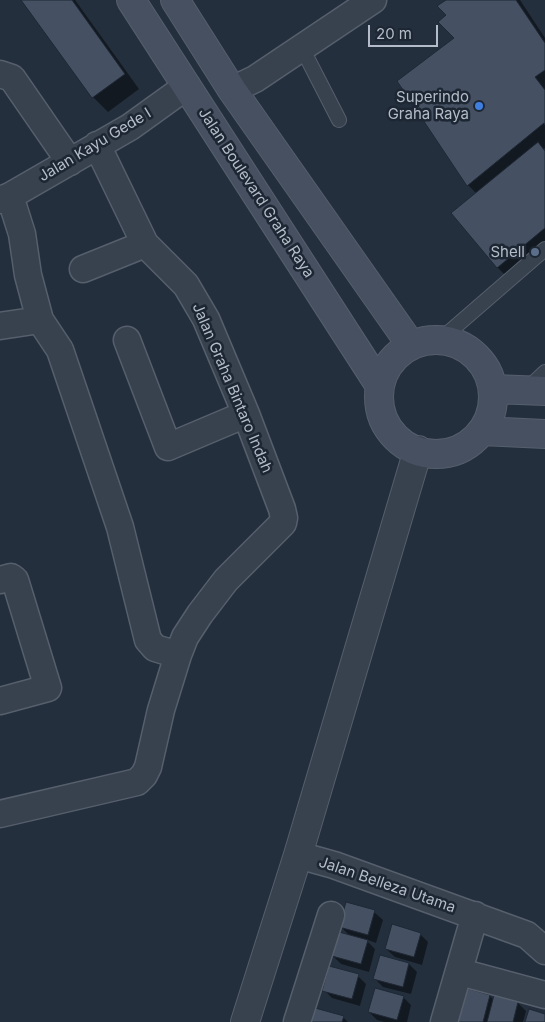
<!DOCTYPE html>
<style>
body{margin:0}
#map{position:relative;width:545px;height:1022px;overflow:hidden;background:#242f3e;font-family:Inter,sans-serif}
canvas{display:block}
.scale{position:absolute;left:368px;top:25px;width:70px;height:22px;box-sizing:border-box;border:2px solid #b4bcc9;border-top:0;padding-left:6px;font-size:15px;line-height:18px;white-space:nowrap;color:#b4bcc9;-webkit-text-stroke:4px #1d2633;paint-order:stroke}
</style>
<div id="map">
<canvas width="545" height="1022"></canvas>
<div class="scale">20 m</div>
</div>
<script>
const ctx = document.querySelector('canvas').getContext('2d');
ctx.lineJoin = 'round';
function fill(path, color) { ctx.fillStyle = color; ctx.fill(path, 'evenodd'); }
const shape = rows => new Path2D(rows.map(r => 'M' + r).join(''));
function stroke(path, color, width, dash) { ctx.strokeStyle = color; ctx.lineWidth = width; ctx.lineCap = dash ? 'butt' : 'round'; ctx.setLineDash(dash || []); ctx.stroke(path); }
function write(font, color, halo, rows, align = 'center') {
  ctx.font = font + ' Inter,sans-serif'; ctx.lineWidth = 5; ctx.setLineDash([]); ctx.textBaseline = 'middle'; ctx.strokeStyle = halo; ctx.fillStyle = color; for (const [text, x, y, turn = 0] of rows) {
    ctx.save(); ctx.translate(x, y); ctx.rotate((+turn || 0) * Math.PI / 180); ctx.textAlign = isNaN(turn) ? turn : align; if (halo) ctx.strokeText(text, 0, 0); ctx.fillText(text, 0, 0); ctx.restore();
  }
}
const shadow = shape([
 [23,0,75,0,139,89,108,112,93,97],
 [448,0,520,0,545,38,545,148,543,150,545,151,545,255,512,282,497,267,477,194,468,185,455,38,448,16],
 [374,912,383,920,376,943,365,939,375,949,369,972,341,964,333,956,350,936,341,927],
 [420,934,428,942,422,965,395,957,386,949],
 [409,964,417,972,411,994,383,987,375,979],
 [358,976,366,984,360,1006,332,998,324,990],
 [490,996,494,1000,518,1003,526,1011,523,1022,458,1022],
 [403,997,411,1005,407,1022,384,1022,377,1020,369,1012],
 [343,1017,348,1022,312,1022]
]);
const building = shape([
 [21,0,72,0,125,74,92,98,21,0],
 [446,0,516,0,545,43,545,70,535,77,545,90,545,125,544,123,467,186,397,81,454,38,438,22,446,15,437,6,446,0],
 [538,142,545,151,545,228,497,268,451,213,538,142],
 [346,902,375,910,368,935,339,927,346,902],
 [392,924,421,933,414,957,385,949,392,924],
 [339,932,368,940,361,964,332,956,339,932],
 [380,955,409,963,403,987,373,979,380,955],
 [329,966,359,974,352,999,322,991,329,966],
 [375,988,404,996,397,1020,368,1012,375,988],
 [466,988,490,995,483,1022,457,1022,466,988],
 [494,995,518,1002,513,1022,487,1022,494,995],
 [315,1008,344,1016,342,1022,311,1022,315,1008],
 [529,1009,545,1014,545,1022,525,1022,529,1009]
]);
const service = shape([
 [302,48,339,120],
 [440,340,545,249],
 [526,390,545,372]
]);
const minor = shape([
 [0,74,12,78,70,162],
 [232,90,255,79,373,0],
 [10,196,22,234,28,275,40,320,60,350,120,527,148,640,155,648,178,655],
 [0,200,10,196,130,127,187,86],
 [83,269,145,244],
 [0,326,40,320],
 [127,340,168,447,246,414],
 [0,580,11,577,15,580,48,688,0,701],
 [0,814,137,782,144,775,148,767,161,710,178,655,185,637,200,614,226,580,283,523,284,518,282,509,246,414,206,319,186,285,145,244,97,145],
 [298,855,334,865,527,935,545,951],
 [460,972,545,995],
 [297,1022,331,915],
 [444,1022,475,915]
]);
const tertiary = shape([
 [245,1022,298,855,418,450]
]);
const secondary = shape([
 [131,0,380,386],
 [175,0,232,90,411,345],
 '379 397a57 57 0 1 1 114 0a57 57 0 1 1-114 0Z',
 [493,389,545,391],
 [482,431,545,434]
]);
const markers = [
 [479,106,5,"#3f7fe0"],
 [535,252,5,"#5c6f8a"]
];
const poiNames = [
 ["Superindo",469,97],
 ["Graha Raya",469,114],
 ["Shell",525,252]
];
const streetNames = [
 ["Jalan Kayu Gede I",95,145,-31],
 ["Jalan Boulevard Graha Raya",256,193,57],
 ["Jalan Graha Bintaro Indah",232,388,67],
 ["Jalan Belleza Utama",387,885,19]
];
fill(shadow, '#0007');
fill(building, '#455162');
stroke(building, '#1f2835', 1);
stroke(service, '#565f6c', 16);
stroke(minor, '#565f6c', 29);
stroke(tertiary, '#565f6c', 30);
stroke(secondary, '#565f6c', 30);
stroke(service, '#38414e', 14);
stroke(minor, '#38414e', 26);
stroke(tertiary, '#38414e', 28);
stroke(secondary, '#465061', 28);
for (const [x, y, r, color] of markers) { const dot = new Path2D(); dot.arc(x, y, r, 0, 2 * Math.PI); ctx.fillStyle = color; ctx.fill(dot); stroke(dot, '#1d2633', 2); }
write('15px', '#b4bcc9', '#1d2633', poiNames, 'right');
write('15px', '#b4bcc9', '#1d2633', streetNames);
</script>
